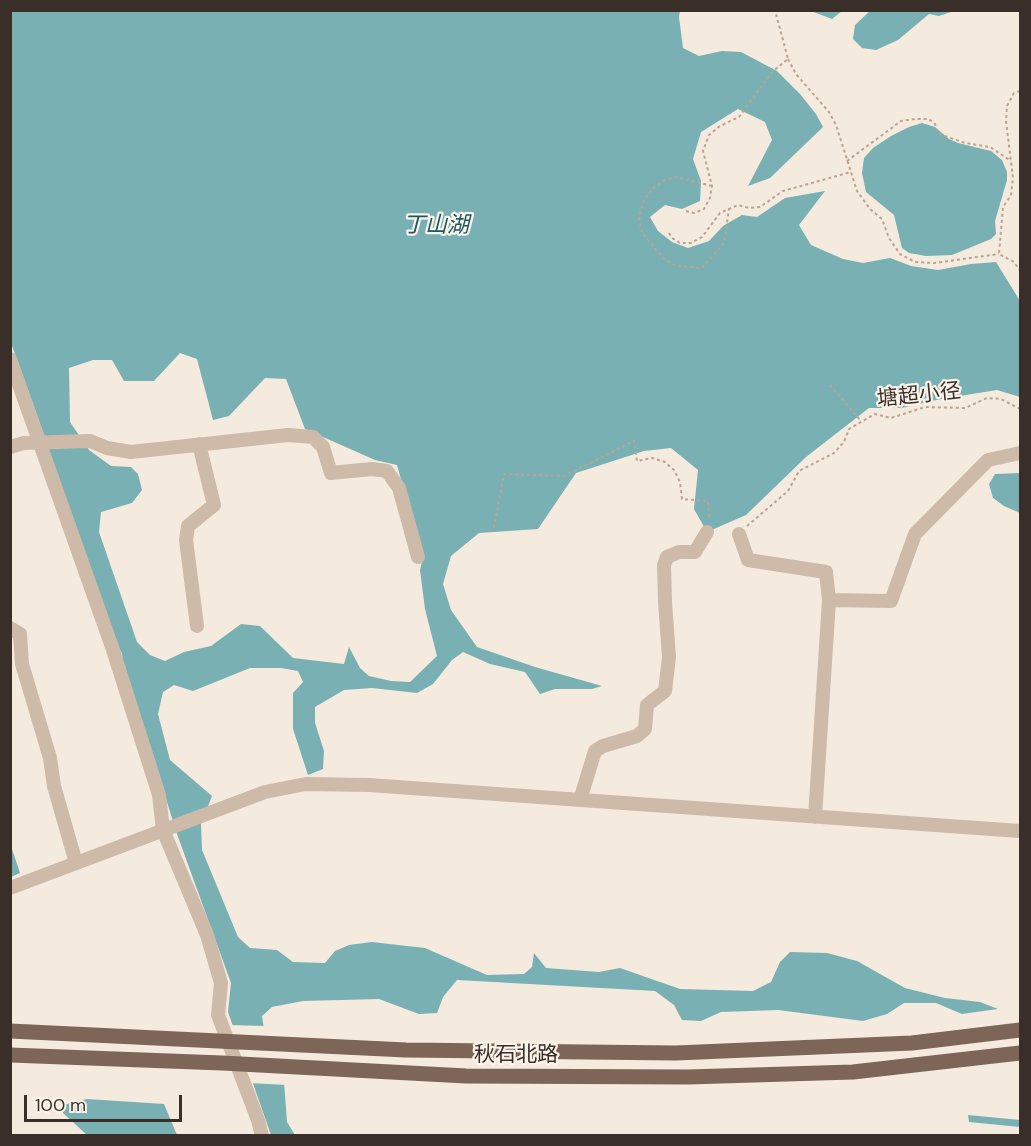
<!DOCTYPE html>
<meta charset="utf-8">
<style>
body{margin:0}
#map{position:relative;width:1031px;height:1146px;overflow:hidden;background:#f4eadd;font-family:"DM Sans",sans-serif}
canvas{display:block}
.frame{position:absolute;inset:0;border:12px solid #3a2e28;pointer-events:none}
.scale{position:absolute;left:24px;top:1095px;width:158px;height:27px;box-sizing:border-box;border:3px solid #3a2e28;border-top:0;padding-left:8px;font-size:18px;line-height:21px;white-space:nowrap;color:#3a2e28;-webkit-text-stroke:4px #fbf4ea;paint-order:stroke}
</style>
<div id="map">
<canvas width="1031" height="1146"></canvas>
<div class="frame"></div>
<div class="scale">100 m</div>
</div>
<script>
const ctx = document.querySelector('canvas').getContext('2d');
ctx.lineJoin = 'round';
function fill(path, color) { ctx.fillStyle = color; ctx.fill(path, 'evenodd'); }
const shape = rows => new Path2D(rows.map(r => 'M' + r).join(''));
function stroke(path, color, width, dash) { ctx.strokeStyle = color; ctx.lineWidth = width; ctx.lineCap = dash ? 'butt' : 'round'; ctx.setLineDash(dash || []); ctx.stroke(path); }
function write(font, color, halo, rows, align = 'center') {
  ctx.font = font + ' "DM Sans","Noto Sans SC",sans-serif'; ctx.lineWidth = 4.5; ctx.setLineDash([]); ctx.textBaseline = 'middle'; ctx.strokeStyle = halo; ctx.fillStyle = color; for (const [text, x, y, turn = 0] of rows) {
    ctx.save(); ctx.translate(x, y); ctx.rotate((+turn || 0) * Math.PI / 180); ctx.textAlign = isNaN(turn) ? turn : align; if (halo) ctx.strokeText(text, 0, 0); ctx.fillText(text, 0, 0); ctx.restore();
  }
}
const water = shape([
 [871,10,954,10,954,11,939,16,929,14,898,40,876,50,862,48,853,39,855,25],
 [11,11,680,11,679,17,683,48,699,56,722,51,741,52,777,71,800,94,816,114,823,127,770,178,748,186,772,140,765,122,738,109,701,132,693,159,701,181,700,201,682,209,665,205,650,217,658,231,672,242,688,248,709,241,723,226,742,215,757,217,785,198,825,191,799,225,811,245,843,259,863,263,890,258,911,266,938,270,971,264,996,262,1020,301,1020,397,997,390,941,399,901,408,869,408,806,457,746,515,707,532,694,509,698,470,671,448,644,451,576,473,538,529,479,533,451,556,443,584,451,610,477,647,535,667,602,686,592,689,555,689,540,694,525,672,490,664,463,652,452,660,433,684,417,693,372,688,344,690,315,707,315,723,324,751,323,769,308,775,293,729,293,693,303,682,298,671,281,668,250,668,193,691,174,685,163,692,158,714,170,760,212,796,201,824,202,850,238,937,250,948,277,950,293,962,325,963,335,951,349,945,372,942,425,948,487,975,524,974,532,967,534,953,546,968,599,972,620,968,680,989,753,991,771,982,780,962,790,952,827,953,857,961,905,988,945,998,980,1002,998,1009,962,1014,936,1003,904,1003,887,1014,863,1021,778,1010,721,1012,701,1021,682,1020,674,1005,655,991,457,980,443,997,437,1013,419,1014,379,999,303,1001,272,1007,262,1016,268,1055,284,1082,287,1122,295,1135,271,1135,228,1012,231,983,177,834,157,770,129,713,122,654,102,612,43,432,11,343],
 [180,353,197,359,213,420,229,416,265,378,286,379,305,429,375,460,397,465,423,558,420,570,425,609,437,656,410,682,391,681,369,676,360,668,349,647,344,664,293,658,260,626,241,624,211,646,184,652,165,661,150,655,137,642,99,532,101,512,132,503,142,490,138,474,131,467,111,466,89,450,70,422,69,368,93,360,112,360,124,381,154,381],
 [811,11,842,10,842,11,832,19],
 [922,123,935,127,949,139,958,143,991,151,1002,160,1007,172,1007,180,995,221,996,234,991,239,952,255,926,256,909,253,902,248,894,215,866,192,862,173,864,158,873,148,891,136,909,127],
 [1020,473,1020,513,1004,506,993,498,989,484,995,474],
 [11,846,20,873,11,877,10,877],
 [87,1099,164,1104,177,1135,87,1135,63,1113,63,1105],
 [968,1115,1020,1120,1020,1127,969,1122]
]);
const pier = shape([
 [229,1025,266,1026,271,1054,287,1085,249,1083]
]);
const path = shape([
 [788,59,796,74,829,112,836,125,857,191,870,209,882,219,889,238,900,254,915,262,934,263,999,254],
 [1020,91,1014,93,1007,106,1006,121,1013,178,1011,195,1003,207,999,254,1014,262,1020,271],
 [847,161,901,121,915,119,929,119,935,124,937,132,942,135,965,143,990,147,1011,161],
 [712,186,677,177,665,180,652,189,644,200,639,217,642,233,665,260,677,266,702,268,724,243,729,209],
 [686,211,694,213,704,209,710,198,712,186,703,151,709,135,720,126,739,117,772,72,788,59,775,10],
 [669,233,672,238,680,243,691,243,702,237,720,213,738,205,749,208,760,207,783,191,851,172],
 [830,385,861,421],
 [747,526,788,491,799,471,834,453,844,442,849,429,875,414,891,418,925,407,965,408,987,398,1001,399,1020,409],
 [494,528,504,474,564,476,634,441,637,461,652,458,665,462,674,470,680,482,682,499,708,501,709,519]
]);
const minor = shape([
 [10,359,112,647,159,795,163,830,207,935,221,983,218,1015,258,1120,262,1136],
 [10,447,24,443,90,441,107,448,131,452,288,435,313,437,323,447,331,473,372,469,387,471,399,488,418,557],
 [739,534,748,560,826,572,829,600],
 [197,626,186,540,188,526,214,505,199,444],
 [10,628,20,634,22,664,50,758,54,786,76,863],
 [580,800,595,751,603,746,637,736,645,729,647,705,665,691,669,657,665,602,664,565,667,557,679,552,695,552,707,532],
 [815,817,829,600,891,601,915,534,988,460,1020,453],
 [10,888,265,792,306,784,369,785,1020,831]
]);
const major = shape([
 [10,1031,406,1050,676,1053,912,1043,1020,1030],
 [10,1055,222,1063,466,1076,688,1077,853,1072,1020,1053]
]);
const streetNames = [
 ["塘超小径",919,396,-6],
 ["秋石北路",516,1055]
];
const waterNames = [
 ["丁山湖",436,226]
];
fill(water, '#79b0b4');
fill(pier, '#f4eadd');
stroke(path, '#baa491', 2, [3, 3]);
stroke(minor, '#cebaa8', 14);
stroke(major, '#7d6558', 15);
write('21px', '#3a2e28', '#fbf4ea', streetNames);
write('italic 22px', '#1a595f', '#fbf4ea', waterNames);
</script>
